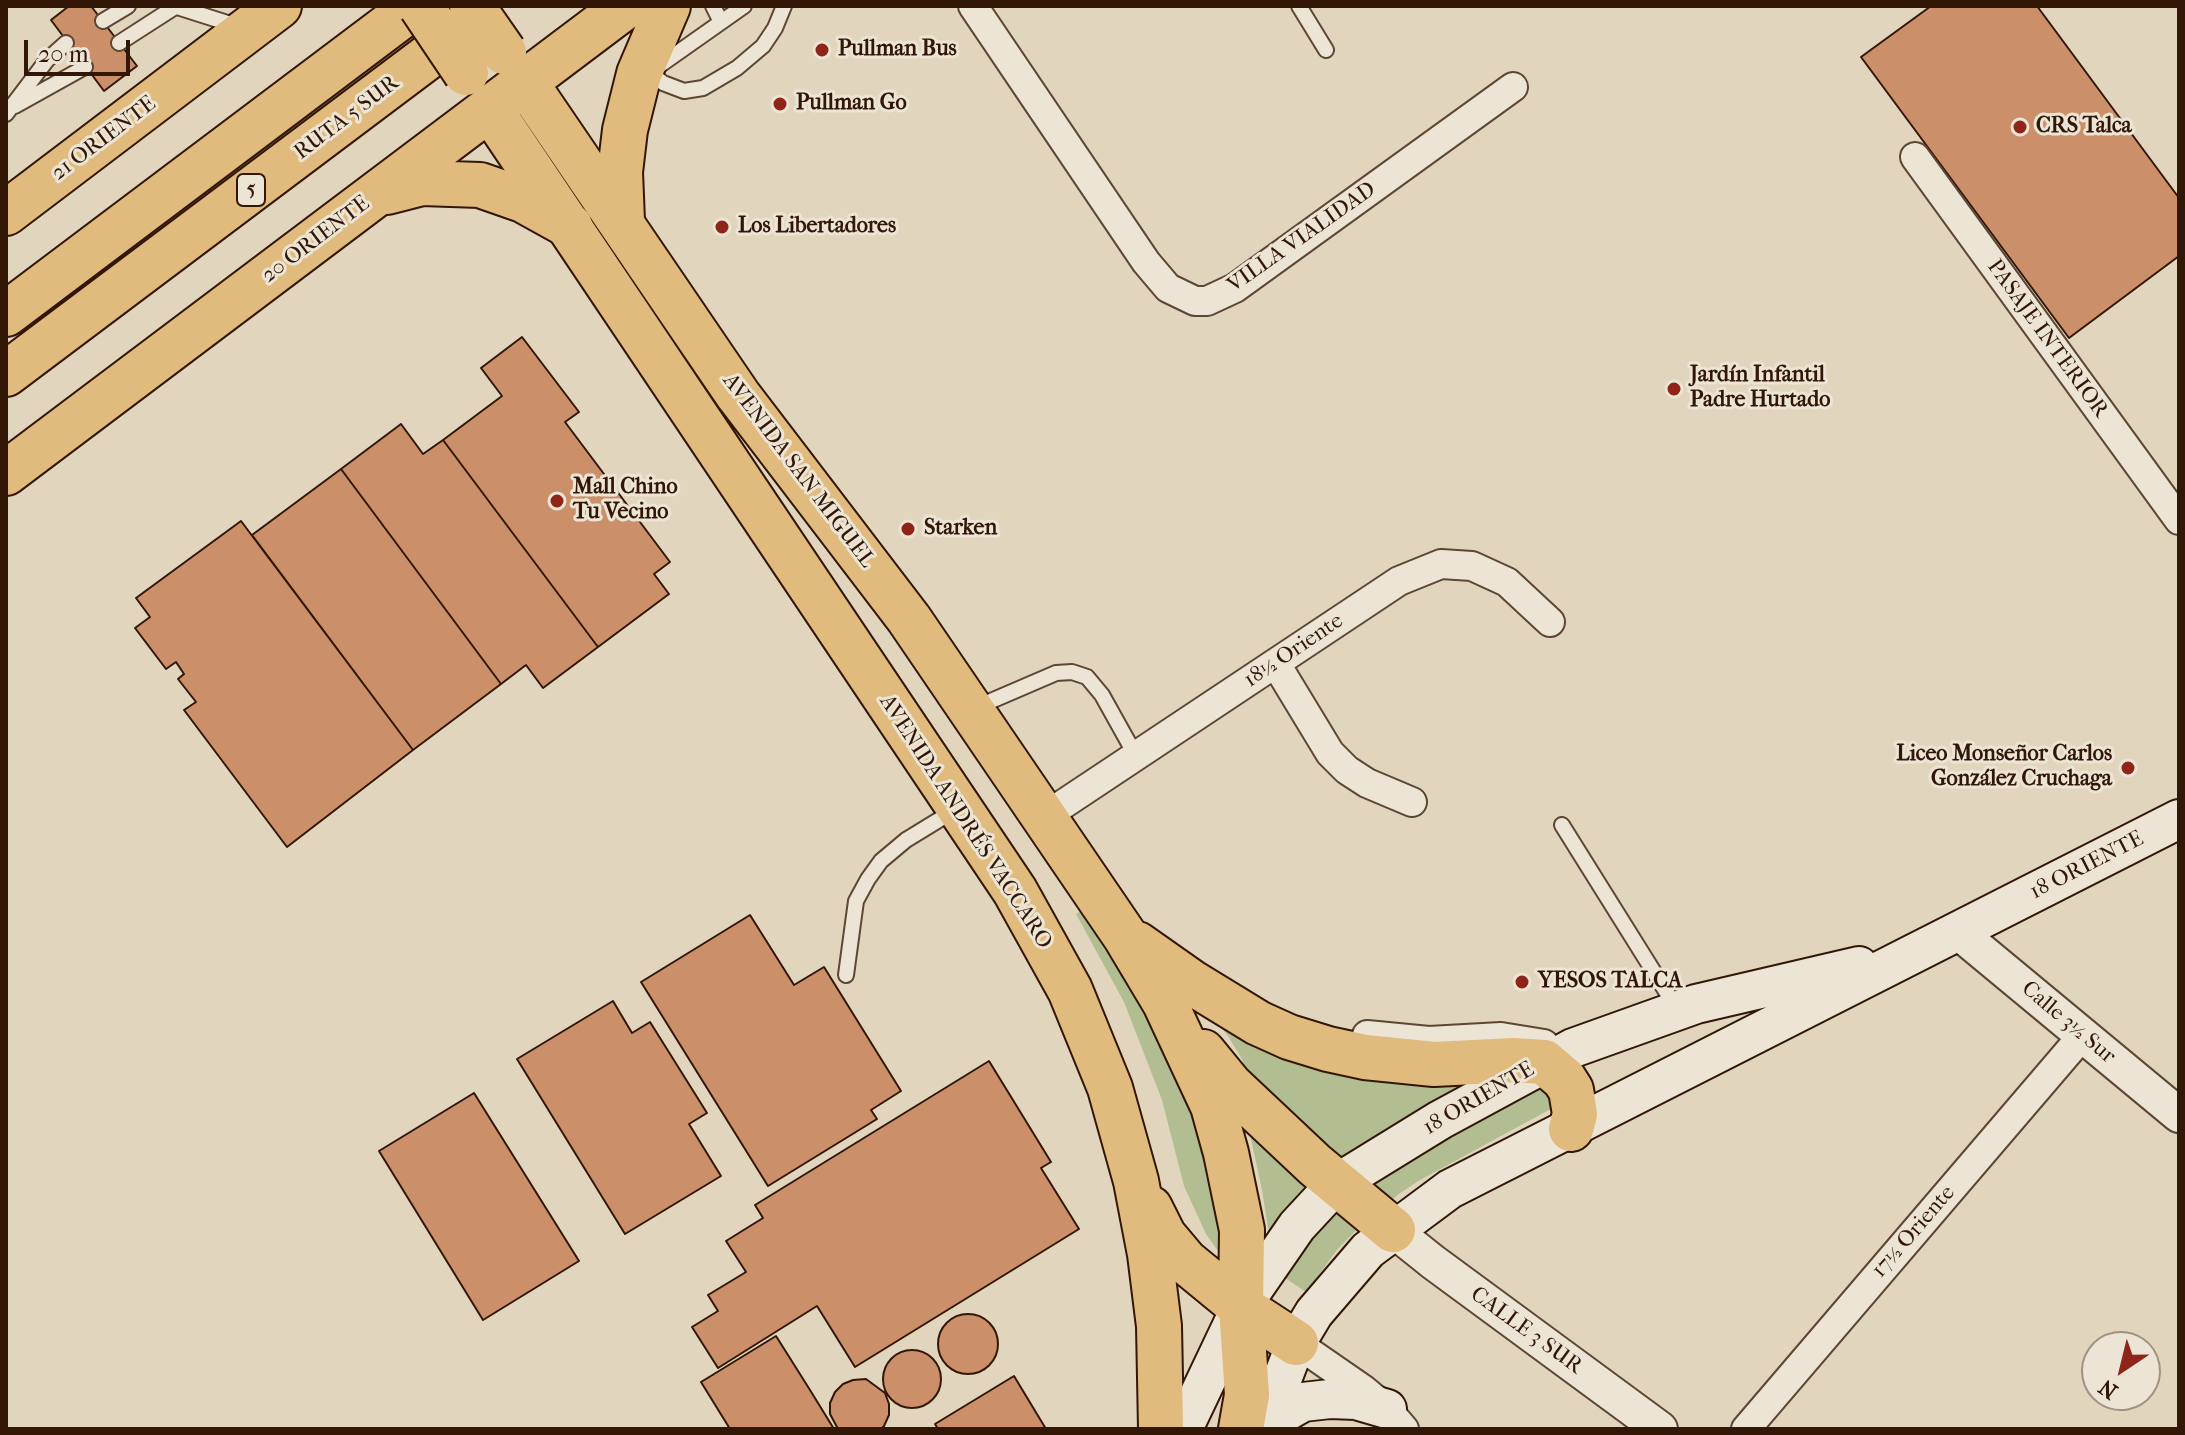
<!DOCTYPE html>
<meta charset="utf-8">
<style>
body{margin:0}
#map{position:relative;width:2185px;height:1435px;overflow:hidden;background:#e2d5bd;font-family:"IM FELL French Canon",serif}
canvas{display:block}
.frame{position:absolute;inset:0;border:8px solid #321707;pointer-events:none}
.north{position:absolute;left:2081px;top:1331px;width:80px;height:80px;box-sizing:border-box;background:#ece4d4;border:2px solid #a29282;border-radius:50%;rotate:215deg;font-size:22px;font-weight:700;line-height:32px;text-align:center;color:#321707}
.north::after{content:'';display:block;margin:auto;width:28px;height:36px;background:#8f2418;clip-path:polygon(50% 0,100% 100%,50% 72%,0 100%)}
.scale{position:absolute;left:24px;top:40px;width:106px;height:36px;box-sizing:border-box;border:4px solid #321707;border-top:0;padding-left:10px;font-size:24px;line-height:28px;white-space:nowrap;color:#321707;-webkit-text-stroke:6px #ece4d4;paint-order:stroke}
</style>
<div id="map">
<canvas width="2185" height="1435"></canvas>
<div class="frame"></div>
<div class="north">N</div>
<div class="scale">20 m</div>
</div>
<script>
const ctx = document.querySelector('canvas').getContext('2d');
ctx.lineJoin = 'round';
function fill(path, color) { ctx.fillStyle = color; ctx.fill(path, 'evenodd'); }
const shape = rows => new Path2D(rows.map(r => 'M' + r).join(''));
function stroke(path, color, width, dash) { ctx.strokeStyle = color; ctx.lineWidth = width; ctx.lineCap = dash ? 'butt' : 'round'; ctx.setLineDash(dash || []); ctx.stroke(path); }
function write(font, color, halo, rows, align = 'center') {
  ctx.font = font + ' "IM FELL French Canon",serif'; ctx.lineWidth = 6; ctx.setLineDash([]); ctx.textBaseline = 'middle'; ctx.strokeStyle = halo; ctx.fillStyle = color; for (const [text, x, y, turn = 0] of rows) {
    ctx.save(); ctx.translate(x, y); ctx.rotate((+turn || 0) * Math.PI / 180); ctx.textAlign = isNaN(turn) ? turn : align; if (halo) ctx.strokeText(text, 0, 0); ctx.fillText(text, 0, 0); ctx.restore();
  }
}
const green = shape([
 [1085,909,1147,1005,1202,1122,1228,1265,1206,1234,1184,1186,1162,1100,1124,1002,1076,914],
 [1201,1002,1218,1013,1532,1064,1560,1104,1420,1180,1399,1194,1361,1225,1337,1250,1306,1292,1275,1271,1262,1190,1248,1125,1243,1061,1228,1036]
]);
const building = shape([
 [69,6,91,6,137,66,104,91,51,20,69,6],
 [1931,6,2037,6,2179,198,2179,256,2069,338,1861,57,1931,6],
 [522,337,579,412,565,422,670,562,654,574,669,594,598,647,443,440,502,396,481,368,522,337],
 [401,424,423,454,443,440,598,647,543,688,526,665,501,684,341,469,401,424],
 [341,469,501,684,413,750,252,535,341,469],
 [241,521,413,750,287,847,184,710,196,702,178,679,184,674,176,662,166,669,135,628,150,617,136,598,241,521],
 [750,915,794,985,824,967,901,1091,871,1110,877,1119,768,1186,641,982,750,915],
 [613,1001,632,1033,650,1022,707,1113,689,1124,721,1176,625,1234,517,1059,613,1001],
 [989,1061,1051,1162,1041,1168,1079,1229,855,1367,817,1306,718,1368,692,1327,718,1311,708,1295,746,1272,726,1241,763,1218,755,1205,989,1061],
 [474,1093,579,1261,483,1320,379,1151,474,1093],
 '938 1344a30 30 0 1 1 60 0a30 30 0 1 1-60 0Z',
 [776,1336,810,1390,834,1429,730,1429,701,1382,776,1336],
 '883 1379a29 29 0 1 1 58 0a29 29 0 1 1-58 0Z',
 [1014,1376,1046,1429,938,1429,935,1424,1014,1376],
 [866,1379,885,1393,889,1404,889,1415,884,1426,881,1429,838,1429,830,1414,830,1403,835,1392,843,1384,853,1380,866,1379]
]);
const service = shape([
 [174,6,240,27],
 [713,6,721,22],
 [1299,6,1326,50],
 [103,21,128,6],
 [119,43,175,7],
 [656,68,744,6],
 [650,72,663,83,684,91,703,88,737,68,763,46,775,28,784,6],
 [15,106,85,67],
 [6,114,47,60,66,43],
 [977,707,1056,673,1072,672,1087,677,1102,695,1136,756],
 [1562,825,1677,1009],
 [846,975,856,901,868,879,881,861,906,840,955,810]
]);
const minor = shape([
 [973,6,1146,262,1168,288,1195,301,1207,301,1235,288,1513,87],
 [1915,157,2179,520],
 [1276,664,1330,753,1347,770,1367,783,1412,802],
 [1044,817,1399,581,1441,564,1472,566,1507,582,1550,622],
 [1367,1035,1429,1041,1501,1037,1544,1044],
 [1296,1343,1364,1390,1387,1409,1404,1429],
 [1746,1429,2083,1035]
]);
const tertiary = shape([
 [1957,931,2179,1115],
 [1393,1230,1433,1262,1660,1429]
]);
const secondary = shape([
 [1183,1429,1241,1307,1297,1226,1336,1184,1440,1120,1573,1048,1696,1004,1859,966],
 [1263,1429,1296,1343,1314,1313,1368,1250,1450,1189,2179,819],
 [1266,1429,1275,1418,1303,1402,1330,1399,1356,1400,1387,1409]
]);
const primary = shape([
 [525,82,738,395,909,619,1125,936,1165,1003,1213,1106,1226,1153,1242,1230,1241,1307,1247,1395,1241,1429],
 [490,109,1015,891,1070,990,1110,1088,1136,1181,1150,1254,1159,1326,1161,1429],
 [1137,944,1191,982,1258,1023,1289,1037,1328,1049,1365,1057,1434,1064,1514,1060,1544,1062,1564,1079,1571,1090,1575,1114,1571,1129],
 [1203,1052,1230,1085,1315,1165,1393,1230],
 [1150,1208,1164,1236,1185,1261,1241,1307,1296,1343]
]);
const trunk = shape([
 [387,192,422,183,480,185,523,200,570,226],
 [6,213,279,6],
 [622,221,620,172,625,130,639,74,668,6],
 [6,473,626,6]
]);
const motorway = shape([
 [6,314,415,6],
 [6,374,477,20]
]);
const trunkBridge = shape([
 [421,6,466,73],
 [472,6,504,52]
]);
const markers = [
 [822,50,8,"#8f2418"],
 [780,104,8,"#8f2418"],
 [2020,127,8,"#8f2418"],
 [722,227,8,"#8f2418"],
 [1674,389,8,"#8f2418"],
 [557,501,8,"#8f2418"],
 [908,529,8,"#8f2418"],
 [2128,768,8,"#8f2418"],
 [1522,982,8,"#8f2418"]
];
const shields = [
 [251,190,28]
];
const shieldNames = [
 ["5",251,190]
];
const poiNames = [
 ["Pullman Bus",838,50],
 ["Pullman Go",796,104],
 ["CRS Talca",2036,127],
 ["Los Libertadores",738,227],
 ["Jardín Infantil",1690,376],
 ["Padre Hurtado",1690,401],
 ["Mall Chino",573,488],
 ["Tu Vecino",573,513],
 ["Starken",924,529],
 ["Liceo Monseñor Carlos",2112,755,"right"],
 ["González Cruchaga",2112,780,"right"],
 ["YESOS TALCA",1538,982]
];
const streetNames = [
 ["RUTA 5 SUR",347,118,-37],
 ["21 ORIENTE",104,139,-37],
 ["VILLA VIALIDAD",1302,238,-35],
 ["20 ORIENTE",316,240,-37],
 ["PASAJE INTERIOR",2047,339,54],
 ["AVENIDA SAN MIGUEL",798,471,53],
 ["18½ Oriente",1294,651,-34],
 ["AVENIDA ANDRÉS VACCARO",965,822,57],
 ["18 ORIENTE",2087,866,-27],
 ["Calle 3½ Sur",2068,1023,40],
 ["18 ORIENTE",1479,1099,-30],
 ["17½ Oriente",1914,1232,-49],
 ["CALLE 3 SUR",1526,1331,36]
];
fill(green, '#b2bd92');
fill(building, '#cb906a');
stroke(building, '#321707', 2);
stroke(service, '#5e4634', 18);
stroke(minor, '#5e4634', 32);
stroke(tertiary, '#5e4634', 38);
stroke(secondary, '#321707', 42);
stroke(primary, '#321707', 48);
stroke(trunk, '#321707', 48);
stroke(motorway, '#321707', 48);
stroke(service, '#ece4d4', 14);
stroke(minor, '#ece4d4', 28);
stroke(tertiary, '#ece4d4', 34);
stroke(secondary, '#ece4d4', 38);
stroke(primary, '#e1ba7e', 44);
stroke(trunk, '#e1ba7e', 44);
stroke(motorway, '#e1ba7e', 44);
stroke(trunkBridge, '#321707', 48, []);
stroke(trunkBridge, '#e1ba7e', 44);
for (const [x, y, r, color] of markers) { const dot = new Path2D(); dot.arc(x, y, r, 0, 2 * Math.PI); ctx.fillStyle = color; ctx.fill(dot); stroke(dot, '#ece4d4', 3); }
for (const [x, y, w] of shields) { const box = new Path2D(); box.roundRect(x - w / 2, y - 16, w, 32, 6); ctx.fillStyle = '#ece4d4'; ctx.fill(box); stroke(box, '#321707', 2); }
write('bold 20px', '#321707', null, shieldNames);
write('bold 22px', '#321707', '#ece4d4', poiNames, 'left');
write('22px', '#321707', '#ece4d4', streetNames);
</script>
